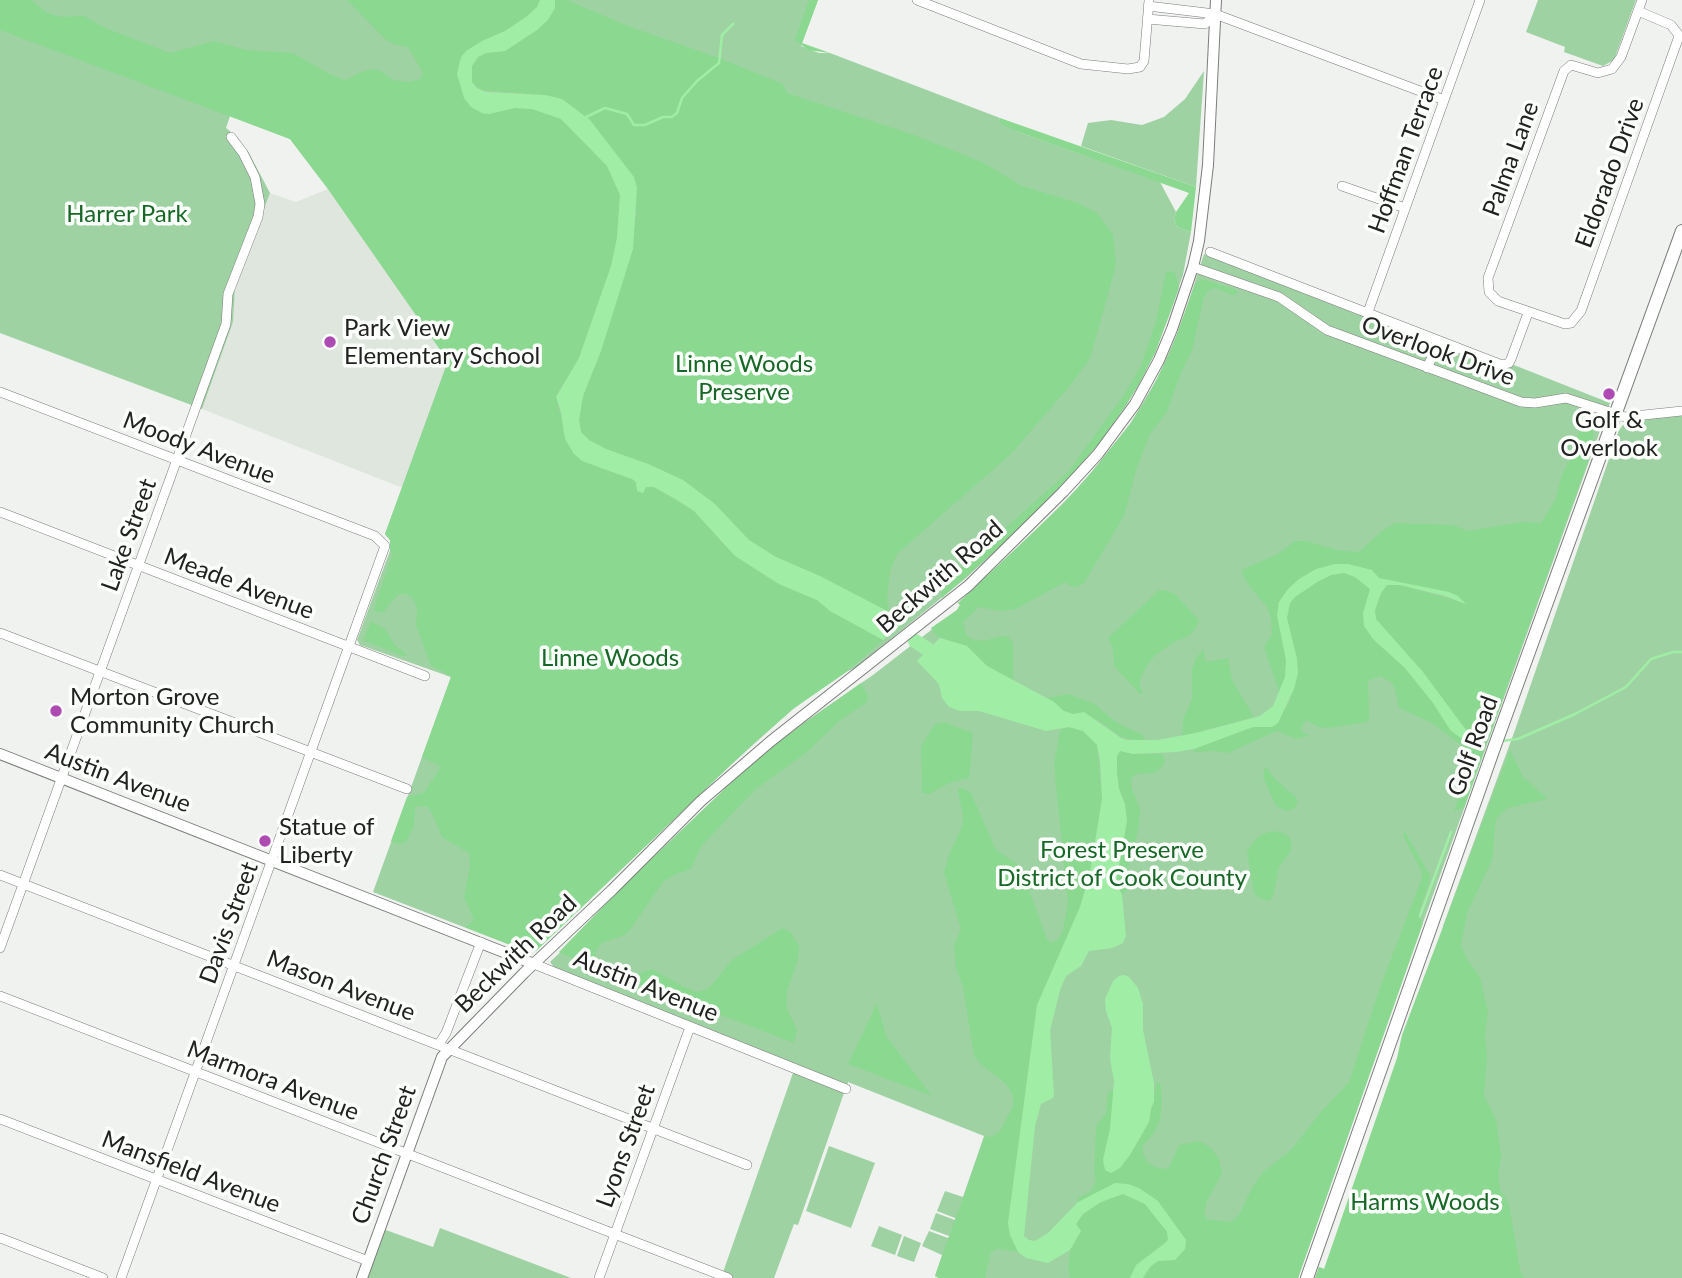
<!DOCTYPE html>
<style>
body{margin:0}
canvas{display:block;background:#eff2ef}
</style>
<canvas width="1682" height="1278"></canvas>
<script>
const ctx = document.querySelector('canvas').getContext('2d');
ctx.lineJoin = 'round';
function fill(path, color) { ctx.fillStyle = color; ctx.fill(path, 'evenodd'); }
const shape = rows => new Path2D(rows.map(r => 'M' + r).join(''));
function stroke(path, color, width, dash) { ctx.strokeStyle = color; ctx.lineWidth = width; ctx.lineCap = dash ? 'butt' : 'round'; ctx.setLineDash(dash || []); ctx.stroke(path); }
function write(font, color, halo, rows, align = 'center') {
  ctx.font = font + ' Lato,sans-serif'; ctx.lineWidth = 7; ctx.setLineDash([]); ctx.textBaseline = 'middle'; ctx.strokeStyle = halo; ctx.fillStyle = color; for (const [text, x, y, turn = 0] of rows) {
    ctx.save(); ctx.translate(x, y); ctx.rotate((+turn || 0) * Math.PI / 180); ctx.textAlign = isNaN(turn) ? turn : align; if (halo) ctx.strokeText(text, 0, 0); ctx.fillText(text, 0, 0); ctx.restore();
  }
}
const built = shape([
 [328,189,448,361,403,488,202,409,233,322,235,288,270,193,296,202]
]);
const green = shape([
 [0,0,818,0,801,46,819,53,830,53,1000,118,999,121,1021,133,1160,182,1176,212,1174,220,1177,227,1191,232,1183,275,1155,353,1139,384,1126,406,1079,467,1016,532,966,578,855,668,837,676,793,709,696,796,542,945,531,953,373,892,451,677,360,645,357,640,391,548,390,540,385,534,448,361,328,189,290,139,230,116,226,128,237,137,249,153,270,193,235,288,233,322,202,409,0,333],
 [1538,0,1636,0,1614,60,1603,66,1564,52,1565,47,1526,32],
 [1204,71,1196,187,1081,146,1088,123,1111,120,1142,125,1164,117,1185,99],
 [1204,254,1499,370,1505,370,1514,365,1610,403,1406,970,1298,1278,939,1278,935,1276,942,1255,922,1246,929,1231,948,1238,949,1236,930,1229,936,1213,955,1220,955,1218,937,1211,945,1191,963,1197,984,1136,848,1082,847,1086,556,970,550,962,790,732,873,675,957,610,960,605,958,603,1011,555,1081,485,1130,424,1157,379,1181,325],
 [1682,415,1682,1278,1315,1278,1319,1267,1328,1271,1448,928,1443,926,1515,730,1619,430,1623,425,1639,419],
 [794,1070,844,1093,798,1225,794,1224,774,1278,721,1278],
 [829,1146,875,1163,851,1228,806,1211],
 [879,1226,902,1235,895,1255,871,1246],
 [440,1228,571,1278,365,1278,383,1229,433,1247],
 [904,1236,921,1243,914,1262,897,1256]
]);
const forest = shape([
 [0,0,31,0,47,13,62,17,84,16,108,29,170,53,214,41,246,50,293,53,331,75,346,80,361,72,375,69,382,72,393,80,409,82,420,79,423,73,408,47,393,44,385,39,347,0,540,0,537,7,526,17,505,31,482,41,458,65,489,114,515,108,533,109,561,119,607,166,620,195,617,238,611,266,579,358,571,374,559,389,558,406,563,423,563,432,599,468,632,479,636,482,636,488,654,487,694,511,726,547,762,574,779,584,817,600,830,611,883,640,845,673,793,709,755,742,536,951,531,953,465,927,474,920,464,897,470,865,469,853,442,837,431,811,426,806,415,807,414,826,406,842,398,844,391,841,407,797,424,793,439,770,440,766,422,757,451,677,446,675,445,672,431,666,416,625,417,609,413,599,407,594,399,594,383,612,377,613,374,609,393,553,390,551,390,540,385,534,448,361,328,189,290,139,0,30],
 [555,0,567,0,628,26,719,58,783,84,787,93,914,135,982,162,1022,186,1078,203,1097,213,1113,234,1116,265,1090,359,1069,387,1011,454,897,554,890,571,887,599,889,612,820,576,776,557,749,540,715,504,683,480,648,464,606,449,589,440,581,432,579,420,583,396,601,351,637,212,577,110,562,99,545,95,481,90,472,82,471,75,472,66,478,57,486,53,505,51,537,30,555,9],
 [809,0,818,0,802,43,830,53,808,50,795,40],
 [1000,118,1196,187,1191,232,1177,227,1174,220,1176,212,1189,193,1021,133,1003,125,999,121],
 [1170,271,1175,273,1179,288,1172,308,1155,353,1139,384,1107,434,1079,467,1016,532,942,598,941,593,945,582,1068,472,1126,392,1141,365,1156,321,1166,272],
 [1202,279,1231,288,1237,291,1237,294,1232,295,1215,288,1210,289,1204,297,1192,350,1180,375,1167,412,1150,434,1136,470,1124,516,1084,583,1076,587,1070,586,1065,582,1016,609,1001,611,979,607,963,622,966,635,972,639,984,641,1001,636,1008,637,1013,643,1013,680,987,666,967,646,936,636,931,628,957,610,960,605,958,603,1062,505,1097,466,1130,424,1146,400,1170,353,1195,284],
 [1582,418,1593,423,1593,447,1490,734,1478,735,1466,730,1423,672,1376,620,1375,610,1381,593,1386,585,1400,585,1464,603,1458,596,1379,578,1372,570,1348,564,1316,569,1299,579,1288,589,1279,602,1277,615,1286,660,1285,677,1279,692,1264,647,1272,634,1271,619,1267,607,1250,587,1242,574,1243,569,1278,554,1295,541,1306,541,1337,550,1359,552,1382,531,1395,523,1453,525,1468,531,1522,522,1541,523,1555,500,1563,472,1574,452],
 [1344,573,1355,577,1370,589,1373,639,1405,668,1433,703,1451,731,1479,750,1484,750,1464,808,1454,811,1470,766,1465,759,1465,748,1432,723,1399,708,1395,689,1391,682,1380,676,1368,681,1369,720,1366,722,1328,728,1319,727,1306,720,1300,730,1309,736,1296,739,1277,731,1228,753,1215,751,1195,752,1194,749,1253,727,1272,727,1289,703,1298,673,1297,659,1287,618,1290,603,1294,597,1319,581,1331,575],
 [1159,590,1168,591,1176,595,1199,620,1197,626,1189,636,1174,642,1154,656,1143,672,1139,684,1143,693,1140,694,1114,666,1113,649,1108,638],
 [371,621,385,629,395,645,407,655,403,656,363,640],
 [1204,649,1205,662,1228,658,1232,680,1254,717,1182,736,1183,719,1192,699,1192,669,1196,658],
 [861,683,868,696,867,702,838,722,806,753,756,789,702,845,691,869,674,875,663,882,630,930,624,935,602,943,595,952,597,961,616,974,630,976,652,969,684,987,698,992,708,989,733,959,783,928,791,933,799,946,798,960,787,991,786,1006,797,1030,794,1043,645,986,623,982,559,952,623,886,759,756],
 [1068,694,1093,703,1116,722,1143,735,1144,739,1140,741,1121,737,1098,720,1064,711,1047,698],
 [944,722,973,733,969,778,949,783,929,794,922,793,921,746,935,724],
 [1069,727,1084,731,1097,745,1102,799,1090,872,1080,907,1037,1005,1008,1223,1010,1235,1018,1252,997,1249,991,1252,985,1278,939,1278,935,1276,985,1136,991,1137,1000,1131,1013,1106,1013,1095,1005,1083,982,1065,974,1056,963,987,956,969,954,946,961,929,944,873,949,854,962,827,963,816,958,791,959,788,963,788,971,793,996,850,1017,864,1024,876,1047,939,1052,943,1056,941,1062,933,1068,904,1054,765,1060,730],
 [1120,750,1133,754,1162,754,1165,761,1162,767,1155,773,1136,774,1131,779,1132,789,1140,809,1139,826,1128,870,1129,887,1122,895,1116,882,1127,821,1125,804,1119,789,1117,774,1117,756],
 [1510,750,1523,777,1548,799,1507,808,1496,819,1492,860,1467,913,1461,945,1468,961,1480,977,1488,1012,1485,1035,1487,1056,1484,1095,1496,1120,1501,1156,1498,1175,1500,1190,1509,1204,1520,1270,1524,1278,1315,1278,1319,1267,1324,1269,1397,1058,1402,1035],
 [1265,766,1276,780,1296,797,1298,802,1294,809,1286,811,1276,806,1263,777],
 [1273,831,1284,833,1290,838,1292,845,1290,852,1279,867,1273,897,1268,901,1257,897,1254,893,1247,852,1253,842,1262,834],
 [1405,832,1430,875,1430,880,1418,915,1423,923,1298,1278,1143,1278,1150,1267,1158,1261,1175,1260,1185,1249,1186,1240,1181,1233,1139,1188,1078,1202,1077,1198,1090,1192,1096,1182,1094,1173,1096,1126,1106,1113,1108,1092,1113,1090,1113,1107,1109,1137,1104,1153,1130,1155,1149,1122,1157,1081,1161,1086,1162,1102,1160,1119,1154,1133,1143,1146,1143,1154,1148,1163,1158,1168,1165,1169,1170,1166,1179,1145,1200,1141,1212,1149,1219,1159,1222,1174,1207,1201,1204,1214,1207,1219,1231,1222,1239,1215,1253,1186,1263,1172,1291,1150,1320,1113,1349,1082,1379,990,1421,880,1422,873,1403,835],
 [877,1003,886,1036,932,1096,848,1064],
 [1123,1194,1145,1204,1167,1230,1168,1240,1137,1265,1130,1278,1070,1278,1068,1265,1070,1250,1081,1231,1076,1226,1078,1221,1083,1214,1101,1202]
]);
const water = shape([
 [540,0,555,0,555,8,548,20,537,30,505,51,486,53,478,57,472,66,472,82,477,88,486,92,545,95,562,99,590,120,634,177,637,188,633,249,601,351,583,396,579,420,581,432,589,440,606,449,648,464,683,480,715,504,749,540,776,557,820,576,889,612,903,623,883,640,830,611,817,600,779,584,735,556,694,511,677,500,654,487,646,487,643,493,637,491,636,482,632,479,582,461,574,454,565,439,561,412,556,397,579,358,611,266,617,238,620,195,607,166,561,119,532,109,515,108,489,114,482,113,471,107,464,98,457,74,461,57,466,51,482,41,505,31,526,17,537,7],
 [1335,564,1348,564,1372,570,1379,578,1449,592,1458,596,1466,604,1445,596,1400,585,1387,585,1381,593,1375,610,1376,619,1423,672,1466,730,1486,735,1479,750,1451,731,1433,703,1405,668,1373,639,1364,626,1363,613,1370,589,1355,577,1344,573,1331,575,1319,581,1295,597,1290,603,1287,618,1297,659,1298,673,1294,689,1278,723,1272,727,1253,727,1194,749,1176,752,1133,754,1120,751,1117,756,1117,774,1119,789,1125,804,1127,821,1116,882,1122,895,1126,936,1123,943,1112,948,1089,951,1081,966,1066,976,1060,990,1050,1031,1054,1095,1053,1098,1041,1104,1035,1126,1024,1236,1029,1240,1035,1241,1048,1233,1078,1202,1115,1183,1128,1184,1139,1188,1158,1201,1186,1240,1185,1249,1175,1260,1158,1261,1150,1267,1143,1278,1130,1278,1136,1265,1164,1244,1168,1240,1167,1232,1145,1204,1123,1194,1101,1202,1083,1214,1076,1224,1081,1231,1070,1250,1048,1263,1026,1258,1018,1252,1010,1235,1008,1223,1037,1005,1080,907,1090,873,1102,799,1100,760,1097,745,1083,731,1069,727,1046,731,979,711,960,711,949,707,942,698,939,684,917,661,940,638,967,646,987,666,1054,702,1064,711,1073,714,1084,712,1121,738,1127,740,1157,740,1196,733,1260,716,1273,706,1285,677,1286,660,1277,615,1279,602,1288,589,1299,579,1316,569],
 [1124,975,1129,977,1138,988,1143,1004,1143,1030,1154,1083,1154,1102,1151,1108,1149,1122,1130,1155,1120,1168,1111,1173,1105,1170,1103,1160,1110,1129,1114,1081,1110,1058,1112,1028,1106,1011,1105,999,1113,981,1119,976]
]);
const stream = shape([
 [584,118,605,108,627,114,634,125,645,125,663,117,672,117,677,113,682,98,697,81,719,63,722,35,733,24],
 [1501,741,1518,739,1575,714,1626,687,1651,659,1673,652,1682,652],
 [1420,916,1451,832]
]);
const river = shape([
 [915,641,943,659]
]);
const minor = shape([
 [917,0,1081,64,1128,69,1140,67,1144,61,1149,1],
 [1148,6,1215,14,1444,100],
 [1638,11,1671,25,1678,34,1678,39,1581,311,1571,323,1565,324,1498,301,1489,292,1488,278,1564,71,1571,65,1598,73,1612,69,1621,57,1642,0],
 [1147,19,1205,24,1215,14],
 [1342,186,1405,208],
 [1210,252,1502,365,1509,363,1511,359,1528,313],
 [1193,267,1279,297,1327,330,1521,402,1535,403,1566,398,1625,417,1682,411],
 [1368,312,1480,0],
 [1427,368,1439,342],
 [0,392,375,536,385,546,121,1278],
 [0,512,425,676],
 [0,633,407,789],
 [0,875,747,1165],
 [0,948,226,324,228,294,258,217,260,204,255,177,243,153,231,137],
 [534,964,846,1089],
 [0,996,728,1278],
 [439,1044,446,1033,481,942],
 [0,1119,368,1261],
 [0,1238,103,1278],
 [599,1278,690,1027]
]);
const tertiary = shape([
 [0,754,534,964],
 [362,1278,442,1057,524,973,612,890,701,801,771,741,968,586,1063,492,1098,454,1135,404,1159,360,1172,329,1193,267,1199,241,1208,165,1216,0]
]);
const secondary = shape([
 [1307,1278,1494,748,1682,231]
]);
const markers = [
 [330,342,7,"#ae4bb2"],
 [1609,394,7,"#ae4bb2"],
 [56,711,7,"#ae4bb2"],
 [265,841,7,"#ae4bb2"]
];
const streetNames = [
 ["Hoffman Terrace",1406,150,-70],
 ["Palma Lane",1511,159,-70],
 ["Eldorado Drive",1610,173,-70],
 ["Overlook Drive",1438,351,20],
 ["Moody Avenue",199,448,21],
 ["Lake Street",129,535,-70],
 ["Beckwith Road",940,577,-41],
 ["Meade Avenue",239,584,21],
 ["Golf Road",1473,746,-70],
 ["Austin Avenue",118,778,21],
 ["Davis Street",229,923,-70],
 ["Beckwith Road",516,954,-44],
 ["Mason Avenue",341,986,21],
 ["Austin Avenue",646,986,22],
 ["Marmora Avenue",273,1081,21],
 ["Lyons Street",626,1146,-70],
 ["Church Street",384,1155,-70],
 ["Mansfield Avenue",191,1172,21]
];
const parkNames = [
 ["Harrer Park",127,214],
 ["Linne Woods",744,364],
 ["Preserve",744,392],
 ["Linne Woods",610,658],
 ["Forest Preserve",1122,850],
 ["District of Cook County",1122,878],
 ["Harms Woods",1425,1202]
];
const poiNames = [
 ["Park View",344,328],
 ["Elementary School",344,356],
 ["Golf &",1609,420,"center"],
 ["Overlook",1609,448,"center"],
 ["Morton Grove",70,697],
 ["Community Church",70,725],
 ["Statue of",279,827],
 ["Liberty",279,855]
];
fill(built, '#dee6de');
fill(green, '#9fd2a2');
fill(forest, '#8bd890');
fill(water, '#a0eea5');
stroke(stream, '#a0eea5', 2.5);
stroke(river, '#a0eea5', 14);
stroke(minor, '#7b7e7b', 10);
stroke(tertiary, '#7b7e7b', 12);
stroke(secondary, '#7b7e7b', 14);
stroke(minor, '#fff', 9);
stroke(tertiary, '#fff', 10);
stroke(secondary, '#fff', 12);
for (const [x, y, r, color] of markers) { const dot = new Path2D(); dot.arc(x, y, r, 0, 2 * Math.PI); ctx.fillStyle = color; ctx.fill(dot); stroke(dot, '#fcfffc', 2.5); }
write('24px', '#202120', '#fcfffc', streetNames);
write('24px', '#176826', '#fcfffc', parkNames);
write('24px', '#202120', '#fcfffc', poiNames, 'left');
</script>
